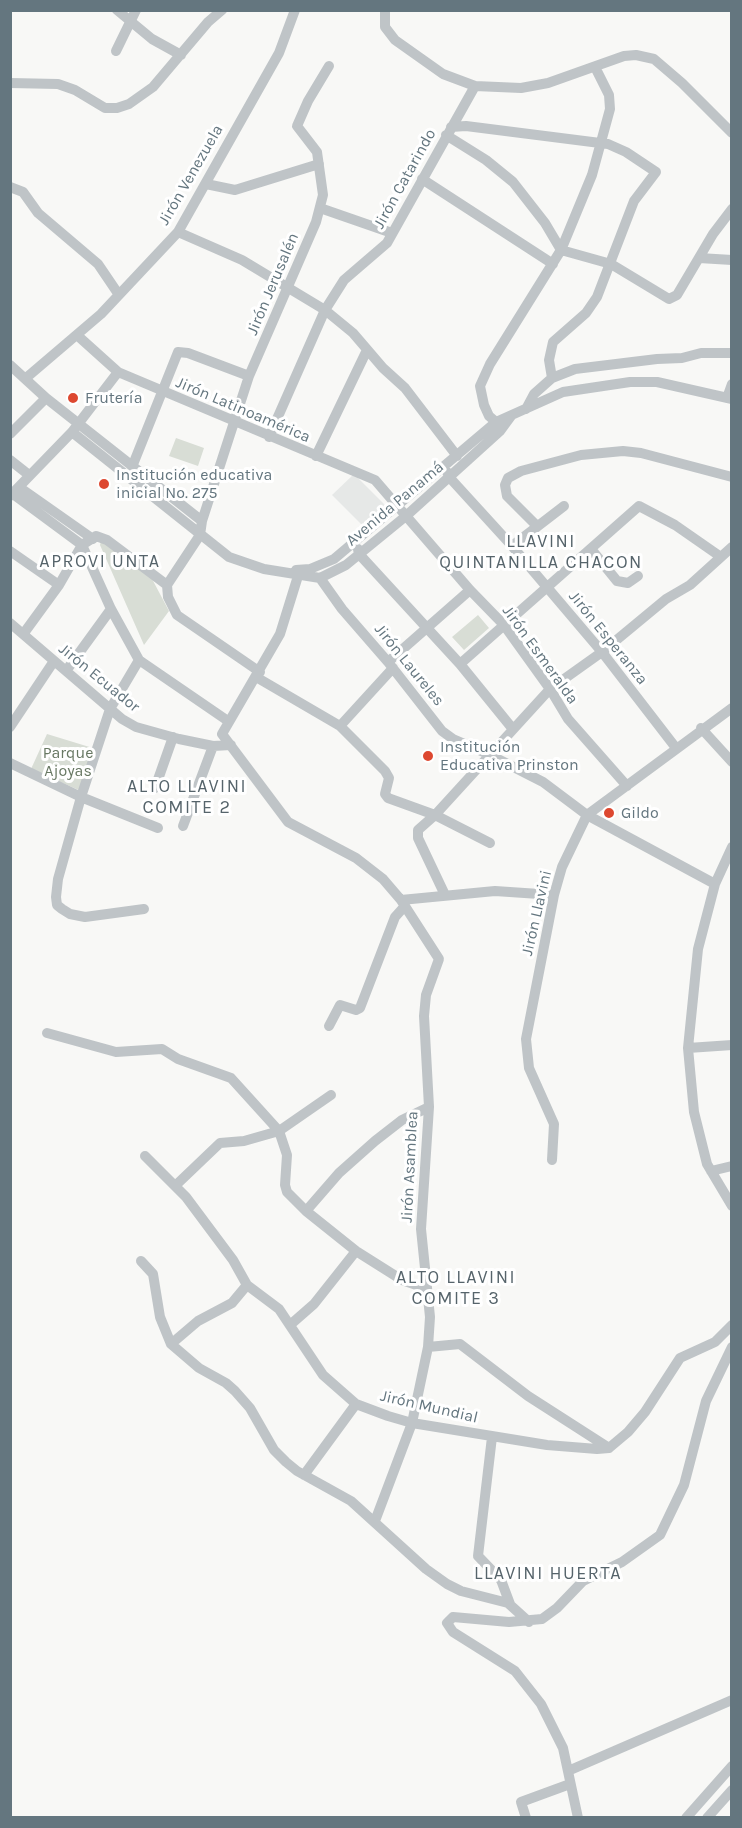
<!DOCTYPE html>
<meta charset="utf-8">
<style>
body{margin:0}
#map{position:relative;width:742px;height:1828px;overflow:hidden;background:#f8f8f6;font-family:Karla,sans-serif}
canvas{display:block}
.frame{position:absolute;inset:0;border:12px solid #64767f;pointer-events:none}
</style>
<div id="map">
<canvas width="742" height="1828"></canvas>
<div class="frame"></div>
</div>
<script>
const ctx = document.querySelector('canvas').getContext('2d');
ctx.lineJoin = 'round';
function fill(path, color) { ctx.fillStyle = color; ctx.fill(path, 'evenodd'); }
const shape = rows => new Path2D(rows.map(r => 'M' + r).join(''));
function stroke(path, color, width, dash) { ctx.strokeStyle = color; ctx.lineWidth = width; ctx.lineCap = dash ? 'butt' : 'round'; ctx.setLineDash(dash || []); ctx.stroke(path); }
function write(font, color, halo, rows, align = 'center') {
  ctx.font = font + ' Karla,sans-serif'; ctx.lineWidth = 6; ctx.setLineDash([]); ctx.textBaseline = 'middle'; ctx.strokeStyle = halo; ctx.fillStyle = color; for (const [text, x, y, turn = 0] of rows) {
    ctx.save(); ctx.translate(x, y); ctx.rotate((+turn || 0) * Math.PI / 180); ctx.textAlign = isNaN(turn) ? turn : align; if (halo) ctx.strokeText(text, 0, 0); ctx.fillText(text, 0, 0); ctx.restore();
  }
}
const built = shape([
 [354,474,387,507,365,528,332,495]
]);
const green = shape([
 [176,438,204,448,198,466,169,456],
 [101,541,151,577,169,611,144,645,100,545],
 [478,615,489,628,464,650,452,637],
 [47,734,96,749,83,792,31,769]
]);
const minor = shape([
 [117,10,152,39,181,55],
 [385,10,385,27,395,40,443,74,475,86,521,88,548,83,624,56,636,55,654,59,682,83,732,133],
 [116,51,136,10],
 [10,83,58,84,75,90,105,108,117,108,129,104,153,87,208,22,222,10],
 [451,127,466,126,608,144,626,152,656,172,634,201,597,297,586,313,553,342,549,360,552,378],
 [446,135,486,160,513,182,545,223,561,250,611,264,669,299,677,295,713,234,732,209],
 [422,179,553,264],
 [206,184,235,190,319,164],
 [10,187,23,192,38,213,98,264,119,295],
 [320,208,392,233],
 [178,232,242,260,325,310,353,333,383,368,405,388,457,456],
 [699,258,732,260],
 [78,336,118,372,375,480,470,590,504,625,550,689,568,719,627,786],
 [10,365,46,398,202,521,200,535,167,585,168,597,177,615,260,672],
 [26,378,101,314,178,232,279,53,295,10],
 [727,398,732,384],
 [526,409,534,394,552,378,575,369,657,359,682,358,701,353,732,353],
 [496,422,489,416,484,405,480,386,490,364,561,250,592,175,610,109,609,95,595,67],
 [72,432,229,557,264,569,320,578,346,565,406,516,500,431,511,416],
 [10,434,46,398],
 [269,437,325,310,344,280,387,243,475,86],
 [316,456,367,350],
 [10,460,29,475],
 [132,467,178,352,188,353,249,376],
 [447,472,450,478,512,546,602,652,676,748],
 [19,487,93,539],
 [13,494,82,545,111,609,139,660,228,721],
 [10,496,72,432,118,372],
 [202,521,249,376,316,222,323,195,317,152,297,126,308,101,329,66],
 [536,525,507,496,505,485,508,478,521,471,581,455,623,451,641,453,732,477],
 [512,546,564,506],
 [358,549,359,554,460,664,512,728],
 [591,549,617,581,628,583,638,576],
 [10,551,59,585],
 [296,570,310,569,334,559,496,422,563,392,630,382,657,382,732,399],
 [298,576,280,634,222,734,288,822,356,858,383,879,401,900,439,959,426,995,424,1016,429,1107,421,1229,430,1317,428,1347,412,1423,375,1521],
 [320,578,342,609,388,662,442,731,453,739,488,754,543,782,587,815,715,884],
 [10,623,122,719,136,727,179,739,213,746,231,745],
 [24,633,59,585,82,545,96,536,107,540,167,585],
 [139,660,110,709,81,797,58,879,56,897,57,905,62,909,70,914,85,917,144,909],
 [388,662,470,590],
 [460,664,639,506,675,525,721,557],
 [66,671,111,609],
 [256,677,340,726,385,771,389,778,385,794,388,798,435,815,490,843],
 [340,726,393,668],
 [10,727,54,661],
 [701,728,732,762],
 [10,763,81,797,158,828],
 [155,788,173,737],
 [183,826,213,746],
 [732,847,715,884,698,949,688,1048,694,1112,707,1164,732,1206],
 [445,895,418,838,418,830,435,815,550,689,602,652,666,599,690,585,732,547],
 [401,900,495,891,554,895],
 [329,1026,340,1005,356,1010,360,1008,395,917,404,907],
 [47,1033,116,1052,162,1049,178,1059,231,1078,279,1131,287,1155,285,1185,287,1192,306,1211,356,1251,402,1280,425,1288],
 [688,1048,732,1045],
 [145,1156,186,1197,233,1260,247,1285,279,1309,323,1375,356,1404,388,1416,412,1423,547,1445,597,1449,609,1448,628,1432,645,1412,680,1358,715,1342,732,1325],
 [552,1160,554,1124,529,1068,526,1039,554,895,562,867,587,815,732,708],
 [711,1171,732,1166],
 [175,1186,220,1143,244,1141,279,1131,331,1095],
 [306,1211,339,1173,375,1141,402,1120,429,1107],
 [141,1261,153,1274,160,1317,171,1344,199,1368,226,1383,235,1391,250,1408,274,1450,286,1462,297,1471,351,1501,426,1569,447,1584,461,1591,508,1603,529,1622],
 [290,1325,314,1304,356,1251],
 [171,1344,198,1321,232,1303,247,1285],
 [428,1347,460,1344,528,1396,609,1448],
 [492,1437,478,1556,501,1580,510,1604],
 [304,1475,356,1404],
 [568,1771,732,1700],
 [526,1818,521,1802,570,1784],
 [578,1818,563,1748,541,1704,515,1671,453,1632,447,1623,453,1617,509,1622,542,1619,557,1608,583,1581,622,1562,660,1535,684,1485,706,1401,732,1347],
 [686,1818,732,1766],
 [707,1818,732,1790]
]);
const markers = [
 [73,398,6,"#dd4830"],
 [104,484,6,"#dd4830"],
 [428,756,6,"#dd4830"],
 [609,813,6,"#dd4830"]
];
const streetNames = [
 ["Jirón Venezuela",191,175,-60],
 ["Jirón Catarindo",405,179,-61],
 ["Jirón Jerusalén",273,284,-67],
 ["Jirón Latinoamérica",243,410,23],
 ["Avenida Panamá",395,504,-40],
 ["Jirón Esperanza",608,638,51],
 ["Jirón Esmeralda",540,655,54],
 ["Jirón Laureles",409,665,51],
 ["Jirón Ecuador",99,678,39],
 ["Jirón Llavini",537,913,-77],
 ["Jirón Asamblea",410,1167,-87],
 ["Jirón Mundial",429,1407,13]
];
const poiNames = [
 ["Frutería",85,398],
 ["Institución educativa",116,475],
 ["inicial No. 275",116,493],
 ["Institución",440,747],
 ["Educativa Prinston",440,765],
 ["Gildo",621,813]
];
const parkNames = [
 ["Parque",68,753],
 ["Ajoyas",68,771]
];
const neighbourhoodNames = [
 ["LLAVINI",541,542],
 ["QUINTANILLA CHACON",541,563],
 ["APROVI UNTA",100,562],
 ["ALTO LLAVINI",187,787],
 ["COMITE 2",187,808],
 ["ALTO LLAVINI",456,1278],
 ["COMITE 3",456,1299],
 ["LLAVINI HUERTA",548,1574]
];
fill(built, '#e6e8e7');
fill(green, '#d8ddd5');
stroke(minor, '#bfc4c7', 10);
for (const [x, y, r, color] of markers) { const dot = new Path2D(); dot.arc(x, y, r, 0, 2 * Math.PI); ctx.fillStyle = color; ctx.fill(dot); stroke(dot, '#fff', 2); }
write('16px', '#64767f', '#fff', streetNames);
write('16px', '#64767f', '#fff', poiNames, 'left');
write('16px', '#687863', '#fff', parkNames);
ctx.letterSpacing = '1.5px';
write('18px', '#56646b', '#fff', neighbourhoodNames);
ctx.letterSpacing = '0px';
</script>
